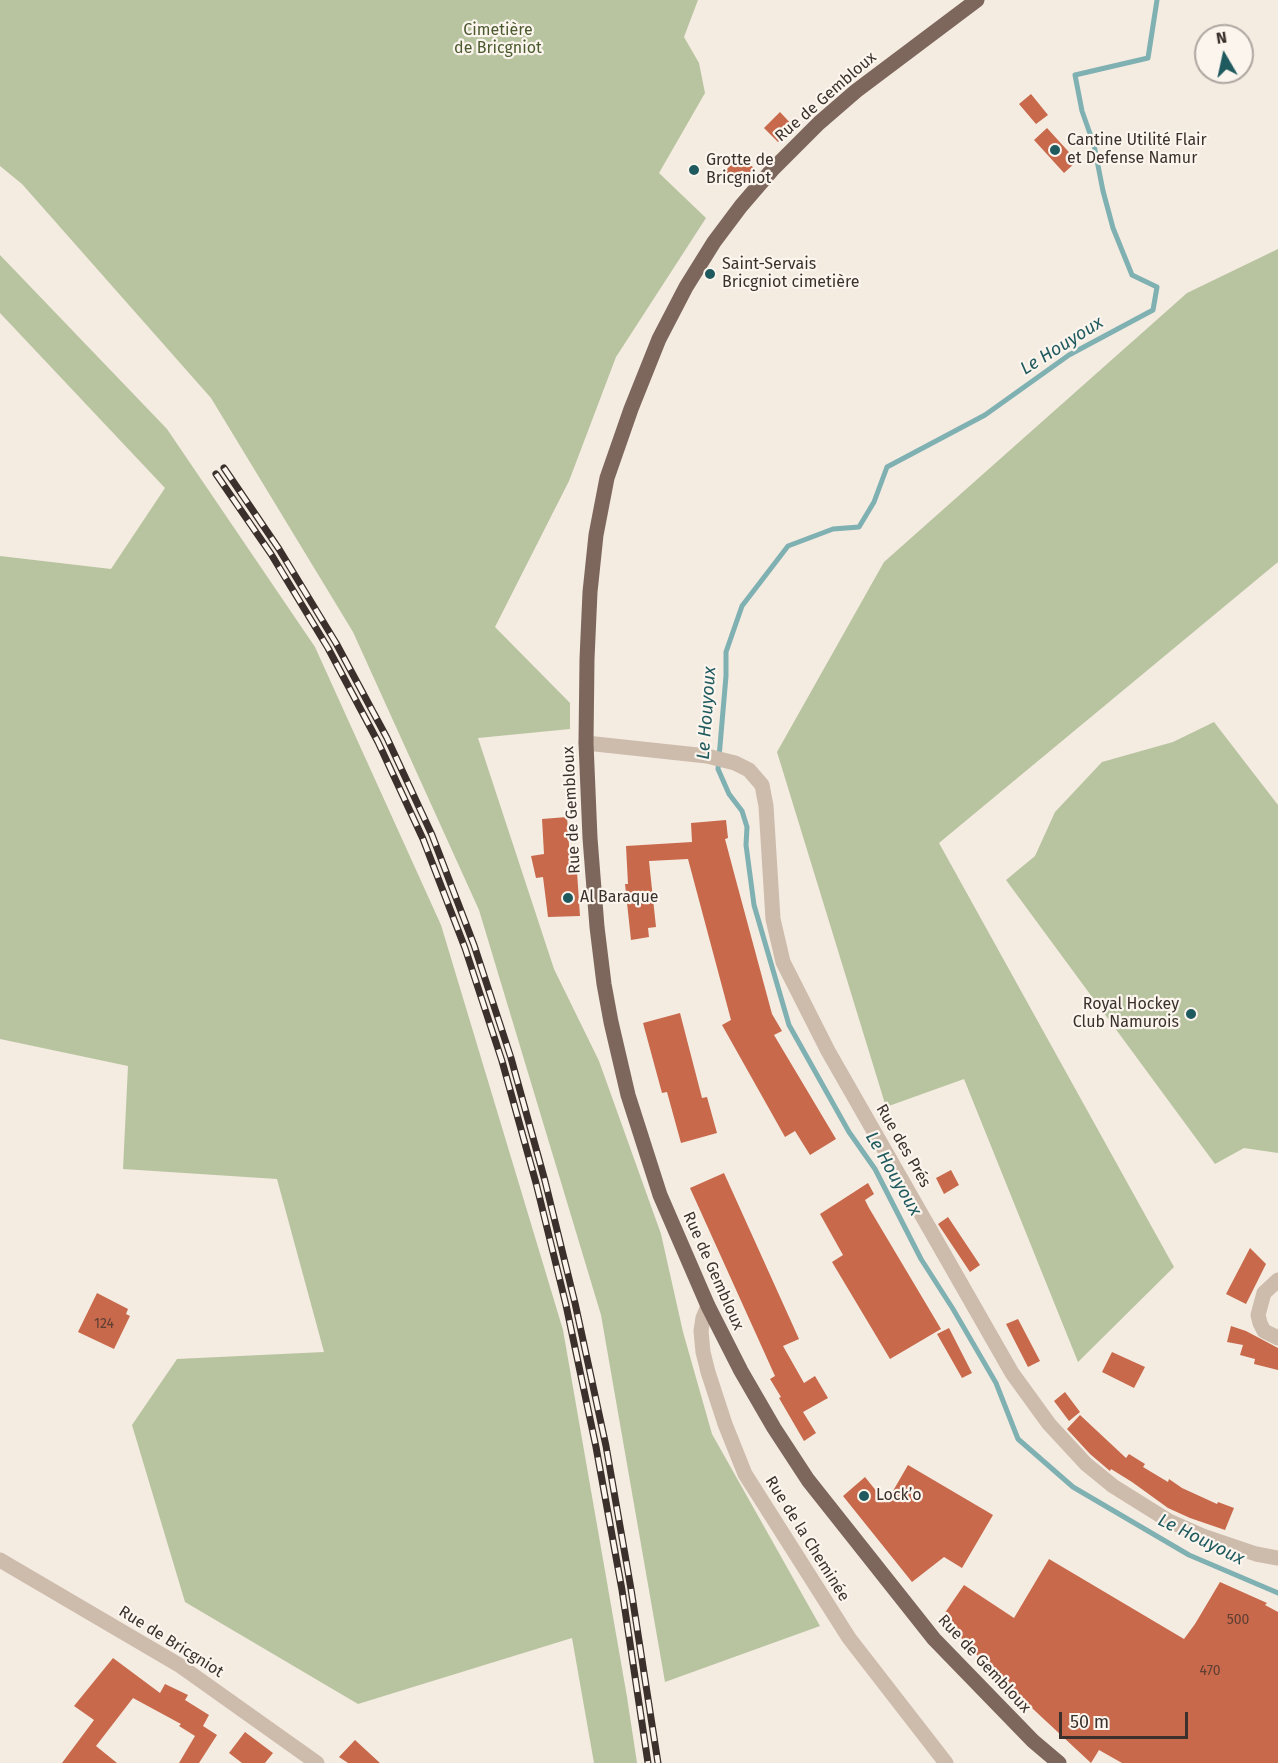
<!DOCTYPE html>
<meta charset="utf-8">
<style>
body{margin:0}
#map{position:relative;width:1278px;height:1763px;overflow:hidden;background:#f4ebe1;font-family:"Fira Sans",sans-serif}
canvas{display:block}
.north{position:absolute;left:1194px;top:24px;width:60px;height:60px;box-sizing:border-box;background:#fbf5ee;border:2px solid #aea6a0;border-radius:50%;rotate:351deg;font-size:16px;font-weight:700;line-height:24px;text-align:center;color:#3b302b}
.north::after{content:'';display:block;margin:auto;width:21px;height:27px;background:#1f5a5e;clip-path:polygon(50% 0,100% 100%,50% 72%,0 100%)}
.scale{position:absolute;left:1059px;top:1712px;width:129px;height:27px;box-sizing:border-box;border:3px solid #3b302b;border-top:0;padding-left:8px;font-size:18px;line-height:21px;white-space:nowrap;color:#3b302b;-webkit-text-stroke:4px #fbf5ee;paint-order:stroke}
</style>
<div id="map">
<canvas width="1278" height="1763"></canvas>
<div class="north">N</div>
<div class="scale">50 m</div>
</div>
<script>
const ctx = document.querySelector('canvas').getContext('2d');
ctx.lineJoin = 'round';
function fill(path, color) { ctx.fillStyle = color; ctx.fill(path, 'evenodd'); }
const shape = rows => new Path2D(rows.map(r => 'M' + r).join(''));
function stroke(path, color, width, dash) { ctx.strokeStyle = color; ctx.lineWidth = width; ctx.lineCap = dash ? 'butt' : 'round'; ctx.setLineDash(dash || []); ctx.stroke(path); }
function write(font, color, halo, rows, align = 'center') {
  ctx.font = font + ' "Fira Sans",sans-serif'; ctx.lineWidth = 4.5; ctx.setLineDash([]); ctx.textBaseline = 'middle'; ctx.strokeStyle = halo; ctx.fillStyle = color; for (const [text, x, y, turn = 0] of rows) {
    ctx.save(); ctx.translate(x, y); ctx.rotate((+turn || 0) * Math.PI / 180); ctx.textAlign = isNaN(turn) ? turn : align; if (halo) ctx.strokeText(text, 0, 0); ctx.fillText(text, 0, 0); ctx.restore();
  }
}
const green = shape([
 [0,0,698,0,684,37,699,63,705,93,659,173,706,218,616,357,569,481,495,627,570,703,570,729,478,738,554,969,599,1061,661,1234,683,1332,712,1434,820,1626,665,1682,601,1315,479,910,353,632,211,398,22,184,0,166],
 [1278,249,1278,562,939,843,1174,1267,1078,1362,964,1079,886,1107,777,752,884,562,1187,293],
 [0,255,167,429,315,647,441,925,563,1330,627,1697,637,1763,594,1763,572,1638,358,1704,185,1602,132,1425,177,1359,324,1352,277,1179,123,1169,128,1066,0,1039,0,556,111,569,165,488,0,313],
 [1214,722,1278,805,1278,1153,1244,1148,1215,1164,1006,880,1035,856,1055,812,1102,762,1173,742]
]);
const stream = shape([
 [1157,0,1148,58,1075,75,1082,111,1094,145,1103,191,1113,228,1132,275,1157,287,1153,310,1069,355,985,415,887,467,874,502,859,527,833,529,788,546,742,606,726,652,726,676,718,769,729,794,742,811,747,827,746,845,754,905,789,1025,849,1132,875,1169,921,1259,953,1309,996,1383,1018,1439,1073,1487,1189,1555,1278,1593]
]);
const building = shape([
 [1031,94,1048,115,1036,124,1019,104],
 [780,112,794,127,778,142,764,128],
 [1047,128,1077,161,1064,173,1034,140],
 [740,156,754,168,739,183,725,171],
 [567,817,571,872,577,872,580,916,548,917,543,877,536,878,531,856,544,854,542,819],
 [726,820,728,838,725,839,734,873,772,1014,782,1031,774,1035,836,1139,810,1155,795,1131,785,1137,722,1025,731,1020,688,859,649,861,656,927,648,928,649,937,631,940,625,884,628,884,626,846,692,842,691,823],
 [680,1013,702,1098,707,1097,717,1133,681,1143,667,1092,662,1093,643,1023],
 [951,1170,959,1185,944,1194,936,1178],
 [724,1173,799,1339,783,1346,804,1383,815,1376,828,1398,803,1412,816,1433,804,1441,779,1398,781,1397,770,1379,775,1376,690,1188],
 [868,1183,874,1194,865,1200,869,1208,941,1329,890,1359,832,1262,843,1255,820,1214],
 [948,1217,980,1265,970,1272,938,1224],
 [1250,1248,1266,1264,1246,1304,1226,1294],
 [97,1293,128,1309,126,1314,130,1316,114,1349,78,1332],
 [1018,1319,1040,1361,1028,1367,1006,1324],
 [1231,1326,1246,1331,1278,1348,1278,1370,1254,1364,1255,1359,1240,1355,1243,1345,1227,1342],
 [949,1328,972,1373,962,1378,937,1334],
 [1112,1352,1145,1367,1134,1388,1102,1372],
 [1065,1392,1080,1412,1069,1421,1054,1401],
 [1080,1415,1126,1458,1129,1454,1145,1464,1143,1467,1168,1482,1169,1479,1182,1488,1217,1504,1218,1502,1234,1508,1225,1530,1190,1518,1168,1508,1132,1482,1111,1469,1110,1471,1090,1454,1067,1429],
 [908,1465,993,1515,962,1568,944,1557,912,1582,843,1496,865,1477,886,1503],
 [1049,1559,1184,1639,1195,1624,1220,1582,1267,1603,1265,1605,1278,1612,1278,1763,1122,1763,1099,1750,1091,1763,989,1668,942,1617,964,1585,1014,1618],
 [113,1658,160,1693,165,1684,188,1695,185,1700,209,1715,203,1726,217,1735,199,1763,179,1763,195,1736,179,1726,181,1724,133,1698,96,1746,117,1763,62,1763,94,1720,74,1706],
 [245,1732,273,1753,265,1763,242,1763,229,1753],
 [355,1740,380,1763,348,1763,339,1757]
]);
const minor = shape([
 [586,743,707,756,735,763,749,770,762,785,766,806,773,919,783,962,828,1051,1012,1373,1049,1424,1086,1464,1113,1486,1169,1521,1203,1536,1256,1554,1278,1558],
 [1278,1280,1264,1293,1258,1315,1260,1323,1264,1331,1278,1338],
 [708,1306,703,1318,701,1331,703,1352,708,1372,725,1424,745,1474,849,1638,946,1763],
 [0,1560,179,1665,317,1763]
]);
const major = shape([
 [977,0,856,91,819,123,772,170,741,206,714,242,686,287,659,339,631,409,607,478,596,535,590,592,587,659,586,743,590,838,597,927,604,984,611,1022,628,1095,660,1195,708,1306,741,1371,774,1428,808,1480,934,1639,1033,1741,1059,1763]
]);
const rail = shape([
 [224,468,279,549,336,643,387,738,432,835,474,945,511,1058,545,1181,575,1303,606,1446,631,1589,658,1763],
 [216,474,271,554,328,648,378,742,423,839,465,948,502,1061,536,1183,566,1305,596,1447,622,1590,648,1763]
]);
const markers = [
 [1055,150,6,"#1f5a5e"],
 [694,170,6,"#1f5a5e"],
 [710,274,6,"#1f5a5e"],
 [568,898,6,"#1f5a5e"],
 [1191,1014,6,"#1f5a5e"],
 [864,1496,6,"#1f5a5e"]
];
const numberNames = [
 ["124",104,1324],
 ["500",1238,1620],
 ["470",1210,1671]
];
const parkNames = [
 ["Cimetière",498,31],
 ["de Bricgniot",498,49]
];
const streetNames = [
 ["Rue de Gembloux",826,97,-41],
 ["Rue de Gembloux",572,810,-93],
 ["Rue des Prés",903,1146,60],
 ["Rue de Gembloux",713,1271,66],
 ["Rue de la Cheminée",807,1539,58],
 ["Rue de Bricgniot",171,1642,32],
 ["Rue de Gembloux",984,1664,47]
];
const poiNames = [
 ["Cantine Utilité Flair",1067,141],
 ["et Defense Namur",1067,159],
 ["Grotte de",706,161],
 ["Bricgniot",706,179],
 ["Saint-Servais",722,265],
 ["Bricgniot cimetière",722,283],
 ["Al Baraque",580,898],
 ["Royal Hockey",1179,1005,"right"],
 ["Club Namurois",1179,1023,"right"],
 ["Lock’o",876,1496]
];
const waterNames = [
 ["Le Houyoux",1062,346,-32],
 ["Le Houyoux",707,713,-86],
 ["Le Houyoux",893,1174,60],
 ["Le Houyoux",1201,1540,26]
];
fill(green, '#b8c4a0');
stroke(stream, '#7fb0b2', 5);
fill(building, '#c8694b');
stroke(minor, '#cdbbac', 15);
stroke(major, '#7d675c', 15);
stroke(rail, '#3b302b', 7);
stroke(rail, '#fbf5ee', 4.5, [14]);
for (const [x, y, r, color] of markers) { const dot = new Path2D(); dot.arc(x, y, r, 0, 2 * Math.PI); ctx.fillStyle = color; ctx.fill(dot); stroke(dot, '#fbf5ee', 2); }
write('14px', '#5e3e33', null, numberNames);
write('16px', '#4a5a2e', '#fbf5ee', parkNames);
write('16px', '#3b302b', '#fbf5ee', streetNames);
write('16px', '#3b302b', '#fbf5ee', poiNames, 'left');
write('italic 18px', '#1f5a5e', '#fbf5ee', waterNames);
</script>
